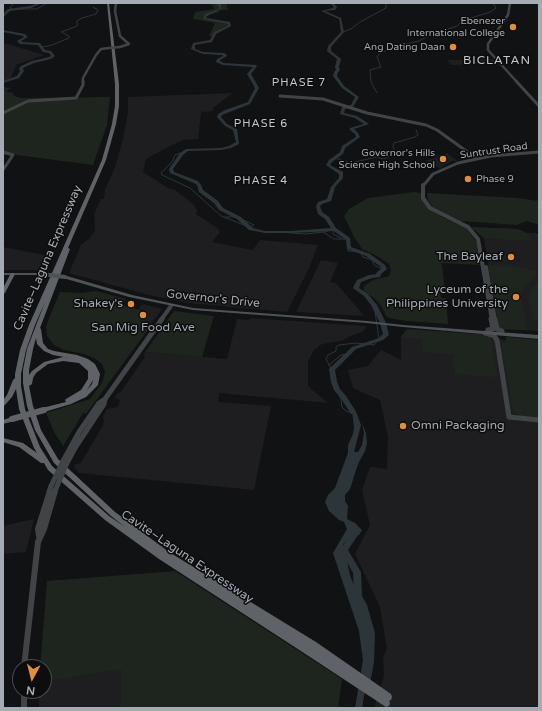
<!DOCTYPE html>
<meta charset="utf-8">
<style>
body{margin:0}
#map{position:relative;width:542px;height:711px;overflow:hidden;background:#111213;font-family:"Varela Round",sans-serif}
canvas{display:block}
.frame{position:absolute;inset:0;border:4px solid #a4abb2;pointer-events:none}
.north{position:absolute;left:12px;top:659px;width:40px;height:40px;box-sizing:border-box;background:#0d0d0e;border:1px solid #494c50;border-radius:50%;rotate:187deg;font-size:11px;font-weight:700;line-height:16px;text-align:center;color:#a4abb2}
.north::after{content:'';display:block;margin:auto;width:14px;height:18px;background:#e08e3c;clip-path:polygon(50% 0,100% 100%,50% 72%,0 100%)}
</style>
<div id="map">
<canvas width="542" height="711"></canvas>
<div class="frame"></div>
<div class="north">N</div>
</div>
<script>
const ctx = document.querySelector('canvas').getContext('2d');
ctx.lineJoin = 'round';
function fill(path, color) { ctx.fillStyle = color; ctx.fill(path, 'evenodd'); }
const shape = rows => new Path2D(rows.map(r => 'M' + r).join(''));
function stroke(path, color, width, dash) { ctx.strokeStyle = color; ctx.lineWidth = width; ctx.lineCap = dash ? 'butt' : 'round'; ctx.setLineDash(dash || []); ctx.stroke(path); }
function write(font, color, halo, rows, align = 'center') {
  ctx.font = font + ' "Varela Round",sans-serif'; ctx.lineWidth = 3; ctx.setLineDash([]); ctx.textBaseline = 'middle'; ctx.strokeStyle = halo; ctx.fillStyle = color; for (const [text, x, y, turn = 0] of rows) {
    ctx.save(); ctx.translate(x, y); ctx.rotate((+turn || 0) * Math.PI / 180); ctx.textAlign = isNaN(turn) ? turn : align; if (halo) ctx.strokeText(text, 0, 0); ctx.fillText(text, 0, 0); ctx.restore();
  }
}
const built = shape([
 [3,42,4,43,44,55,16,65,10,80,3,80],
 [492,59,498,64,451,65,447,60],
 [233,93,213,108,213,111,201,112,198,139,184,140,174,144,146,159,143,172,168,188,175,190,193,204,197,210,196,214,217,228,220,232,212,242,253,250,260,240,318,245,309,268,287,312,188,303,149,295,69,273,81,245,90,238,95,230,94,214,101,199,104,199,105,189,114,170,122,143,128,113,128,97],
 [447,153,459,162,452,161,440,168,425,161],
 [471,227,518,229,527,233,539,233,539,331,499,329,484,238],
 [3,247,45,255,51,256,44,270,3,270],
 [321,260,338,263,330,282,336,283,364,316,296,312],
 [143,304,162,309,151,324,139,321,144,310,138,309],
 [251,318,366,326,366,328,362,332,350,336,341,341,322,344,314,350,308,361,308,386,328,403,219,393,218,402,271,406,254,490,79,473,73,465,81,463,103,425,104,421,103,416,107,409,118,407,120,400,114,398,118,393,120,393,145,357,144,355,145,352,227,359,237,319,248,320],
 [407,329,488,335,492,339,506,340,506,337,539,340,539,708,374,708,384,676,383,658,387,649,380,607,355,554,370,525,362,490,370,467,387,469,388,437,380,400,353,388,348,370,368,366,381,350,401,360,401,337],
 [34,519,26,552,3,554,3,526],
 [121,669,121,708,39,708,39,691,44,691,44,682]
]);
const green = shape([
 [210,3,226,3,228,10,219,10,219,12,206,16,204,19,221,21,230,25,228,28,218,31,213,36,209,36,215,23,193,19,195,12,215,9],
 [3,87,11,88,6,91,13,93,14,96,22,98,110,97,107,125,93,165,17,155,15,154,3,155],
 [414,192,421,193,422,199,429,209,442,217,466,228,476,241,481,265,441,263,442,265,445,291,440,290,441,298,446,298,448,324,406,321,389,318,386,316,382,307,374,298,364,291,364,286,373,280,389,276,391,270,389,264,377,256,362,249,354,237,344,216,349,209,368,198],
 [427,193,517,198,539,201,539,225,527,221,517,225,461,221,433,208,428,200],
 [471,227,518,229,529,234,530,241,484,238],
 [488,265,528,268,529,270,537,271,536,275,523,288,521,295,527,329,526,330,499,329],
 [539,282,539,320,533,320,528,298,531,289],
 [96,291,126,299,121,305,144,311,140,316,142,317,139,321,143,322,141,325,150,327,86,414,83,413,63,446,54,432,46,413,90,399,102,383,105,372,102,364,94,358,84,354,64,350,54,345,47,336,46,326,60,292,82,293],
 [174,311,214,316,202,357,145,352],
 [407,329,488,335,491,339,497,375,493,377,455,374,453,354,423,352,422,339,401,337],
 [506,337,539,340,539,417,520,416,513,411,501,343,506,343],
 [175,571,342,679,338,708,121,708,121,669,44,682,44,667,40,667,47,581]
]);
const water = shape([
 [344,398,357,414,361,425,354,452,358,452,362,445,364,433,362,423,366,433,367,443,365,451,358,464,350,489,345,495,345,501,348,506,347,519,355,523,362,530,359,535,350,537,343,544,350,575,358,597,363,605,371,633,370,662,362,708,355,708,363,660,359,631,333,553,347,529,344,522,339,520,329,511,325,502,328,495,335,488,348,453,348,445,353,434,354,427,352,411]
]);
const stream = shape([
 [12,9,10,8,14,3],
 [18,9,37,9,47,3],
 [343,32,351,29,360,22,386,8,386,3],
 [42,47,52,45,69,38,69,36,61,32,77,26,77,21,82,18,96,14,98,10,93,7],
 [377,93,371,82,370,70,381,67,377,57,380,53,401,45,419,41,430,35,457,26,462,21,490,12,496,8,493,3],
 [184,152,175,155,172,162,161,173,162,175,190,188,221,216,249,227],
 [335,158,351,163,376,157,384,159,396,154,393,147,394,143,415,137,418,135,416,130],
 [225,217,236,217],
 [239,218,254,225,250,228],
 [278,232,306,234,323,232,334,239,348,239],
 [324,232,334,229,333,234,341,238],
 [348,243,348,251,363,252],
 [361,254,363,257,372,260],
 [371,257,374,265,384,270],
 [329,365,341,355,347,354],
 [333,372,326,359,328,355,336,351,336,347,339,345,356,343,374,345,379,339,374,305],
 [340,393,342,407,346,411,352,413]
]);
const river = shape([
 [39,3,42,3,31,8,10,11,3,17,3,14,8,9,30,6,39,3],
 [215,3,218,3,221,5,221,9,207,16,206,18,230,22,231,26,216,34,212,42,195,45,195,49,203,52,224,53,226,54,227,56,220,60,220,61,224,63,256,65,257,66,251,74,259,88,250,104,222,115,221,117,227,124,237,129,239,144,231,148,221,150,188,151,183,155,173,169,174,172,198,181,201,185,203,190,218,201,223,208,241,217,253,228,265,231,291,231,331,228,325,219,318,214,316,206,318,202,327,199,331,187,339,178,339,174,326,165,329,160,340,152,342,146,356,137,355,134,350,130,350,128,364,124,355,118,340,114,342,107,351,105,355,97,342,88,333,76,334,72,336,70,335,67,337,59,327,51,328,46,341,32,339,19,321,11,333,8,334,7,330,3,333,3,337,7,335,10,325,11,341,18,344,32,331,47,331,51,341,59,339,67,340,70,338,72,337,76,344,86,359,97,353,107,345,109,344,113,357,116,369,124,354,129,358,133,360,137,345,148,343,154,332,162,330,165,343,172,343,178,335,187,331,201,322,204,320,206,322,212,329,217,336,228,350,238,351,247,370,254,385,265,387,269,381,274,380,277,372,278,361,282,359,288,368,294,377,305,386,323,389,335,383,340,356,349,335,370,337,382,340,389,346,396,355,410,356,412,355,414,351,414,342,400,334,390,331,382,329,369,352,347,379,338,383,334,380,323,371,305,364,296,353,288,357,280,369,275,376,274,377,272,381,269,381,267,366,256,347,249,346,240,334,231,291,233,265,233,249,230,237,219,219,210,214,203,199,192,197,185,194,183,170,173,169,169,180,153,186,149,221,148,229,146,236,142,233,130,225,126,217,117,218,114,225,110,248,102,255,88,247,74,253,67,223,65,216,62,217,59,223,56,222,55,203,54,191,49,193,43,210,40,214,32,228,26,228,24,203,19,205,14,219,9,219,6,215,3],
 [3,30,25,34,28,37,21,41,22,42,40,43,45,50,51,51,55,56,51,59,34,63,23,68,23,69,24,71,19,78,3,83,3,81,17,76,20,71,19,69,21,66,32,61,49,57,51,56,49,53,43,52,38,45,20,44,17,41,24,37,23,36,3,32,3,30],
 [355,527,358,528,360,532,348,550,361,572,362,596,367,605,375,633,374,662,370,684,368,687,365,688,362,687,360,684,366,662,367,633,359,606,354,597,353,573,340,550,352,532,351,530,352,528,355,527]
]);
const secondaryFar4 = shape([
 [116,3,115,11,120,36,129,44,120,47],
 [510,3,508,15,488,44,488,50,517,82],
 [83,82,83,78,96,55,101,49,109,48]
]);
const secondaryFar3 = shape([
 [516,81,539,106],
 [280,96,323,99,367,113,426,125,437,130,476,158],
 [3,113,28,101,76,98,83,85,83,81],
 [3,152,13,155,3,170],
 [423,186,433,174,458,163,491,156,539,152]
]);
const secondaryFar2 = shape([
 [423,185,423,198,430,208,468,227,478,239,492,320],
 [486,267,495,320],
 [161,320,171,306]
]);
const secondaryFar1 = shape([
 [495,319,497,329,502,331],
 [488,330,493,329,491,319],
 [485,333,494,336,497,340],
 [497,340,509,417,539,420],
 [63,461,79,432,99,403,105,399],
 [66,465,75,448,104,404,105,399,162,319],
 [49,492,51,486]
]);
const secondary = shape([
 [39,536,38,529,50,491],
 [24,667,38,542,44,529,55,491],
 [24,691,24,708]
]);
const primary = shape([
 [3,273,42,273,44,274,42,275,3,275,3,273],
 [63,276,67,276,132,295,193,308,367,321,403,325,539,335,539,339,403,327,367,323,193,310,129,297,63,278,63,276]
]);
const highway = shape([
 [107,3,109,3,119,84,119,106,116,124,106,160,68,248,70,249,40,328,41,329,43,343,48,349,54,351,77,355,88,359,95,364,100,374,98,385,86,397,71,404,44,412,42,412,41,410,42,408,66,402,65,400,66,399,81,390,88,379,88,371,79,363,63,361,48,364,36,373,33,378,32,384,29,386,33,406,41,430,58,459,115,512,169,552,316,642,391,694,392,697,391,700,389,701,390,703,389,706,386,707,307,655,159,559,105,520,48,470,44,463,41,463,19,447,3,442,3,438,23,443,37,453,34,448,19,409,16,389,12,397,5,405,3,406,3,400,7,395,13,380,15,378,15,374,20,350,29,325,102,160,112,124,115,106,115,84,107,3],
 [45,302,27,349,23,370,23,383,27,406,35,430,54,463,111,516,125,527,109,516,52,466,40,447,25,409,21,386,21,374,26,350,35,325,45,302],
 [36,338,37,344,44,351,53,355,75,359,63,357,44,362,32,371,29,375,29,370,33,349,36,338],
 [93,380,92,384,87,390,93,380],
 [11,273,13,273,15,274,5,293,3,294,3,288,11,273],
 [12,417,14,417,15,419,14,421,3,424,3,420,12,417]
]);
const secondaryBridgeFar1 = shape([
 [109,48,120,47]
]);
const secondaryBridge = shape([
 [51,486,63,461],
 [55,491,66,465]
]);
const primaryBridge = shape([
 [42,274,65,277]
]);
const highwayBridge = shape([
 [12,419,44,410]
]);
const markers = [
 [513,27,4,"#e08e3c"],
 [453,47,4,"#e08e3c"],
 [443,159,4,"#e08e3c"],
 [468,179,4,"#e08e3c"],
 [511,257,4,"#e08e3c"],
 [516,297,4,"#e08e3c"],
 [131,304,4,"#e08e3c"],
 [143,315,4,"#e08e3c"],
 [403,426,4,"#e08e3c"]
];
const farPoinames = [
 ["Ebenezer",505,21],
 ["International College",505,33],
 ["Ang Dating Daan",445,47],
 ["Governor's Hills",435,153],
 ["Science High School",435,165],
 ["Phase 9",476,179,"left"]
];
const farStreetnames = [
 ["Suntrust Road",494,151,-8]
];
const farNeighbourhoodnames = [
 ["PHASE 7",299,83],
 ["PHASE 6",261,124],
 ["PHASE 4",261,181]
];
const farQuarternames = [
 ["BICLATAN",497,61]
];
const poiNames = [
 ["The Bayleaf",503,257],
 ["Lyceum of the",508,290],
 ["Philippines University",508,304],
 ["Shakey's",123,304],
 ["San Mig Food Ave",143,328,"center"],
 ["Omni Packaging",411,426,"left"]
];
const streetNames = [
 ["Cavite–Laguna Expressway",48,258,-67],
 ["Governor's Drive",213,299,6],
 ["Cavite–Laguna Expressway",187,557,34]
];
fill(built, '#1e1e20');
fill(green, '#1e251e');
fill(water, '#2c363a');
stroke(stream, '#2c363a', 1);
fill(river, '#2c363a');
stroke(secondaryFar4, '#414447', 2.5);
stroke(secondaryFar3, '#414447', 3);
stroke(secondaryFar2, '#414447', 4);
stroke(secondaryFar1, '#414447', 5);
stroke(secondary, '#414447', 6);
fill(primary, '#4f5256');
fill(highway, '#5f6368');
stroke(secondaryBridgeFar1, '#414447', 2.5);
stroke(secondaryBridge, '#414447', 5);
stroke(primaryBridge, '#4f5256', 4);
stroke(highwayBridge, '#5f6368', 6);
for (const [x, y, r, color] of markers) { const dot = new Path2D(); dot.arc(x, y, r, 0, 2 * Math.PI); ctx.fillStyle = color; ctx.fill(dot); stroke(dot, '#0d0d0e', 1.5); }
write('10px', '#a4abb2', '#0d0d0e', farPoinames, 'right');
write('10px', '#a4abb2', '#0d0d0e', farStreetnames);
ctx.letterSpacing = '1px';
write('11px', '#c5c9cf', '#0d0d0e', farNeighbourhoodnames);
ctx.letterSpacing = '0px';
ctx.letterSpacing = '1px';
write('12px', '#c5c9cf', '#0d0d0e', farQuarternames);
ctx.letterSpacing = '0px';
write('12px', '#a4abb2', '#0d0d0e', poiNames, 'right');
write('12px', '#a4abb2', '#0d0d0e', streetNames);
</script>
